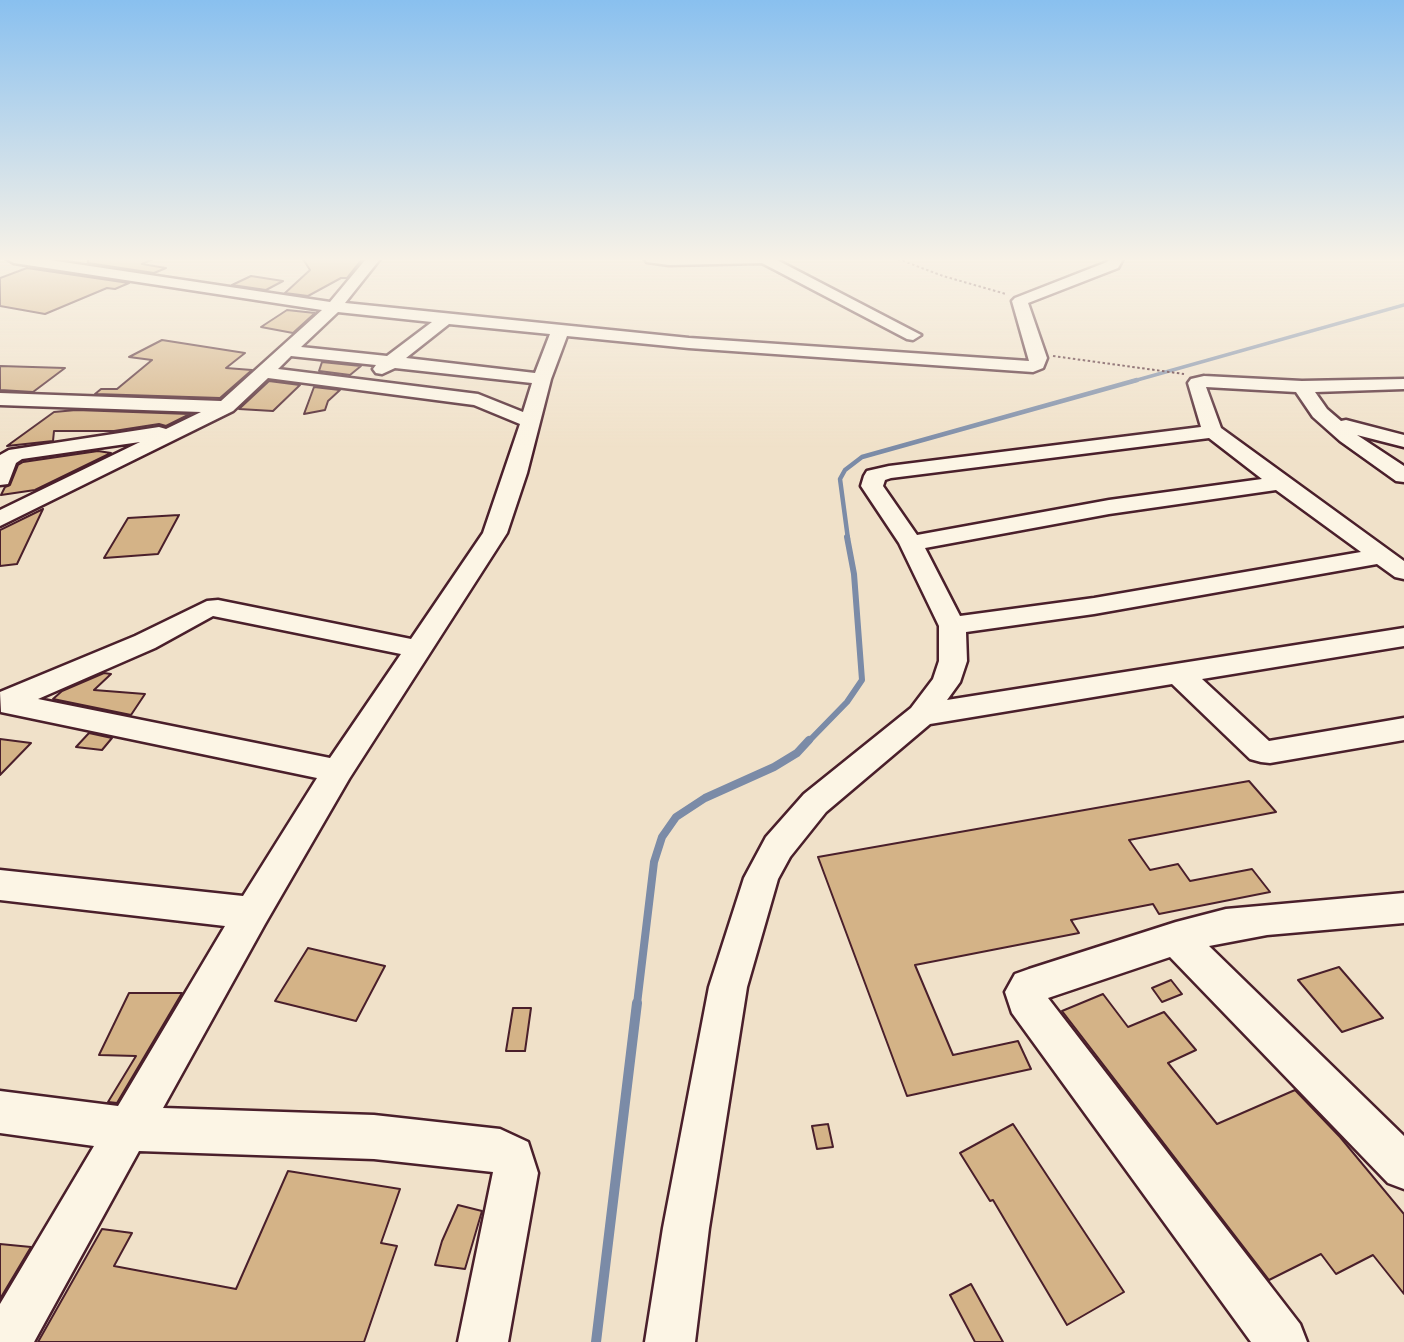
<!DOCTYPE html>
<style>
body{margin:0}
canvas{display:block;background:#f0e1c9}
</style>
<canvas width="1404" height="1342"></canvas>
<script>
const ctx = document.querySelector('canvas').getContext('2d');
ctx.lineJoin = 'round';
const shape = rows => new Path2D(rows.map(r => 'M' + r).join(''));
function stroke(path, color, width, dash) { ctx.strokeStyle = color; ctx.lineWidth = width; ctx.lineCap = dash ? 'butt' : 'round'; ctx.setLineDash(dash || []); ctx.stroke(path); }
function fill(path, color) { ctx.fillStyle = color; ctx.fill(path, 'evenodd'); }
const streamFar4 = shape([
 [1130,382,1404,305]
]);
const streamFar3 = shape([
 [848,539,840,479,845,470,862,457,1137,380]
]);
const streamFar2 = shape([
 [808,742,847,702,862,680,854,574,847,537]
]);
const streamFar1 = shape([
 [637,1004,654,862,662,837,676,817,705,798,774,767,797,753,809,740]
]);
const stream = shape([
 [596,1342,637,1003]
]);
const building = shape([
 [88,259,153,259,142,264,166,268,154,273,88,263,88,259],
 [303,259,362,259,347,278,341,278,308,296,285,293,310,270,303,259],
 [27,268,129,283,115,289,107,288,45,314,0,306,0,278,27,268],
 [251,276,283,281,266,290,232,285,251,276],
 [287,310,315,313,293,333,261,327,287,310],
 [162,340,245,353,226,368,252,370,220,398,95,394,101,389,117,389,152,360,129,357,162,340],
 [322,362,361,366,350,375,319,371,322,362],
 [0,366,65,368,33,392,0,390,0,366],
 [269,381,300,385,273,411,239,409,269,381],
 [314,387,340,390,328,401,325,410,304,414,314,387],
 [76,410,190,414,166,426,159,424,114,431,54,431,53,441,7,446,54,412,76,410],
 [98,451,111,453,35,490,1,495,5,487,10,485,18,465,23,462,98,451],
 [43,509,17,564,0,566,0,530,43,509],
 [179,515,158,554,104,558,128,518,179,515],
 [104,673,111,674,94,690,145,694,131,715,53,699,62,691,104,673],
 [89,733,112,738,102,750,76,747,89,733],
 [0,739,31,743,0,775,0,739],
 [1249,781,1276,812,1129,840,1150,870,1178,864,1190,881,1252,869,1270,892,1159,914,1153,904,1071,920,1079,933,915,965,953,1055,1018,1041,1031,1069,907,1096,818,857,1249,781],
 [308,948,385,966,356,1021,275,1001,308,948],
 [1339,967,1383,1018,1342,1032,1298,980,1339,967],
 [1171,980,1182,994,1162,1002,1152,988,1171,980],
 [129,993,182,993,117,1103,108,1102,136,1056,99,1055,129,993],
 [1103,994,1128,1027,1164,1012,1196,1050,1168,1063,1217,1124,1295,1090,1340,1137,1404,1214,1404,1294,1373,1255,1336,1274,1321,1254,1269,1280,1062,1011,1103,994],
 [513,1008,531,1008,525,1051,506,1051,513,1008],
 [828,1124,833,1147,817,1149,812,1126,828,1124],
 [1013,1124,1124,1292,1067,1325,993,1200,990,1201,960,1153,1013,1124],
 [288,1171,400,1189,381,1243,397,1246,364,1342,38,1342,102,1229,132,1233,114,1266,236,1289,288,1171],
 [458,1205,482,1211,465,1269,435,1265,442,1241,458,1205],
 [0,1244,31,1247,0,1299,0,1244],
 [971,1284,1003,1342,975,1342,950,1295,971,1284]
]);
const path = shape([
 [898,259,943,276,1006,294],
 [1053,356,1184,374]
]);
const minor = shape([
 [7,259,43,259,330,302,366,259,380,259,345,303,689,338,1029,361,1012,301,1015,298,1107,262,1109,259,1123,259,1118,268,1028,303,1047,358,1043,368,1033,372,689,348,567,336,551,379,527,473,507,533,349,779,265,924,163,1108,374,1115,500,1129,528,1142,538,1173,508,1342,458,1342,493,1172,374,1159,139,1151,34,1342,0,1342,0,1304,94,1146,0,1133,0,1091,118,1106,225,926,0,900,0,870,243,896,317,778,1,712,0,692,135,636,207,601,218,600,411,639,483,533,520,424,474,405,268,378,233,411,0,526,0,510,140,442,22,459,16,463,8,484,0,485,0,455,9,450,159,427,166,429,201,412,0,405,0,393,221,401,322,310,14,263,7,259],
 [338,312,432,322,387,356,301,347,338,312],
 [449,324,550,334,535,373,406,358,449,324],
 [291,356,376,365,373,369,376,373,382,374,395,368,532,383,523,412,478,394,278,369,291,356],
 [213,616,401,654,330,758,38,699,155,648,213,616],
 [645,259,775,259,921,335,913,340,907,339,762,263,669,265,647,262,645,259],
 [1204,376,1302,381,1404,379,1404,389,1315,392,1327,409,1341,421,1346,420,1404,435,1404,447,1357,435,1404,466,1404,482,1396,481,1340,441,1313,417,1296,392,1206,387,1221,428,1404,561,1404,579,1395,577,1377,564,1094,614,966,632,967,661,960,682,947,700,1404,628,1404,646,1202,679,1269,741,1404,718,1404,740,1270,763,1261,762,1250,759,1172,684,930,724,826,812,790,857,778,879,747,987,709,1228,695,1342,645,1342,663,1228,709,987,744,878,766,837,804,794,911,708,933,679,939,661,939,626,899,543,861,486,864,476,867,471,889,466,1201,427,1188,383,1191,379,1204,376],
 [1209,438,1262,479,1109,500,917,535,883,486,885,480,891,478,1209,438],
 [1276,490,1361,552,1094,598,960,616,925,548,1109,514,1276,490],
 [1404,893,1404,923,1267,935,1209,946,1404,1136,1404,1189,1388,1183,1170,957,1048,998,1300,1324,1307,1342,1251,1342,1012,1013,1005,992,1015,974,1029,969,1176,922,1226,909,1404,893]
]);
stroke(streamFar4, '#7b8ba7', 3.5);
stroke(streamFar3, '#7b8ba7', 4.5);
stroke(streamFar2, '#7b8ba7', 6);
stroke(streamFar1, '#7b8ba7', 8);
stroke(stream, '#7b8ba7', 10);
fill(building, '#d4b387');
stroke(building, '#4a1f2b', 2);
stroke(minor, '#4a1f2b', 5);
stroke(path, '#4a1f2b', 2, [2.5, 2.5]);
fill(minor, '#fcf5e5');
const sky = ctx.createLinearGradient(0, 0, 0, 447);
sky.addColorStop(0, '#89c0ef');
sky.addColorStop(0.58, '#f8f2e7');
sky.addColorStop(1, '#f8f2e700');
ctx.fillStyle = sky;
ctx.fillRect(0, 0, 1404, 447);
</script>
